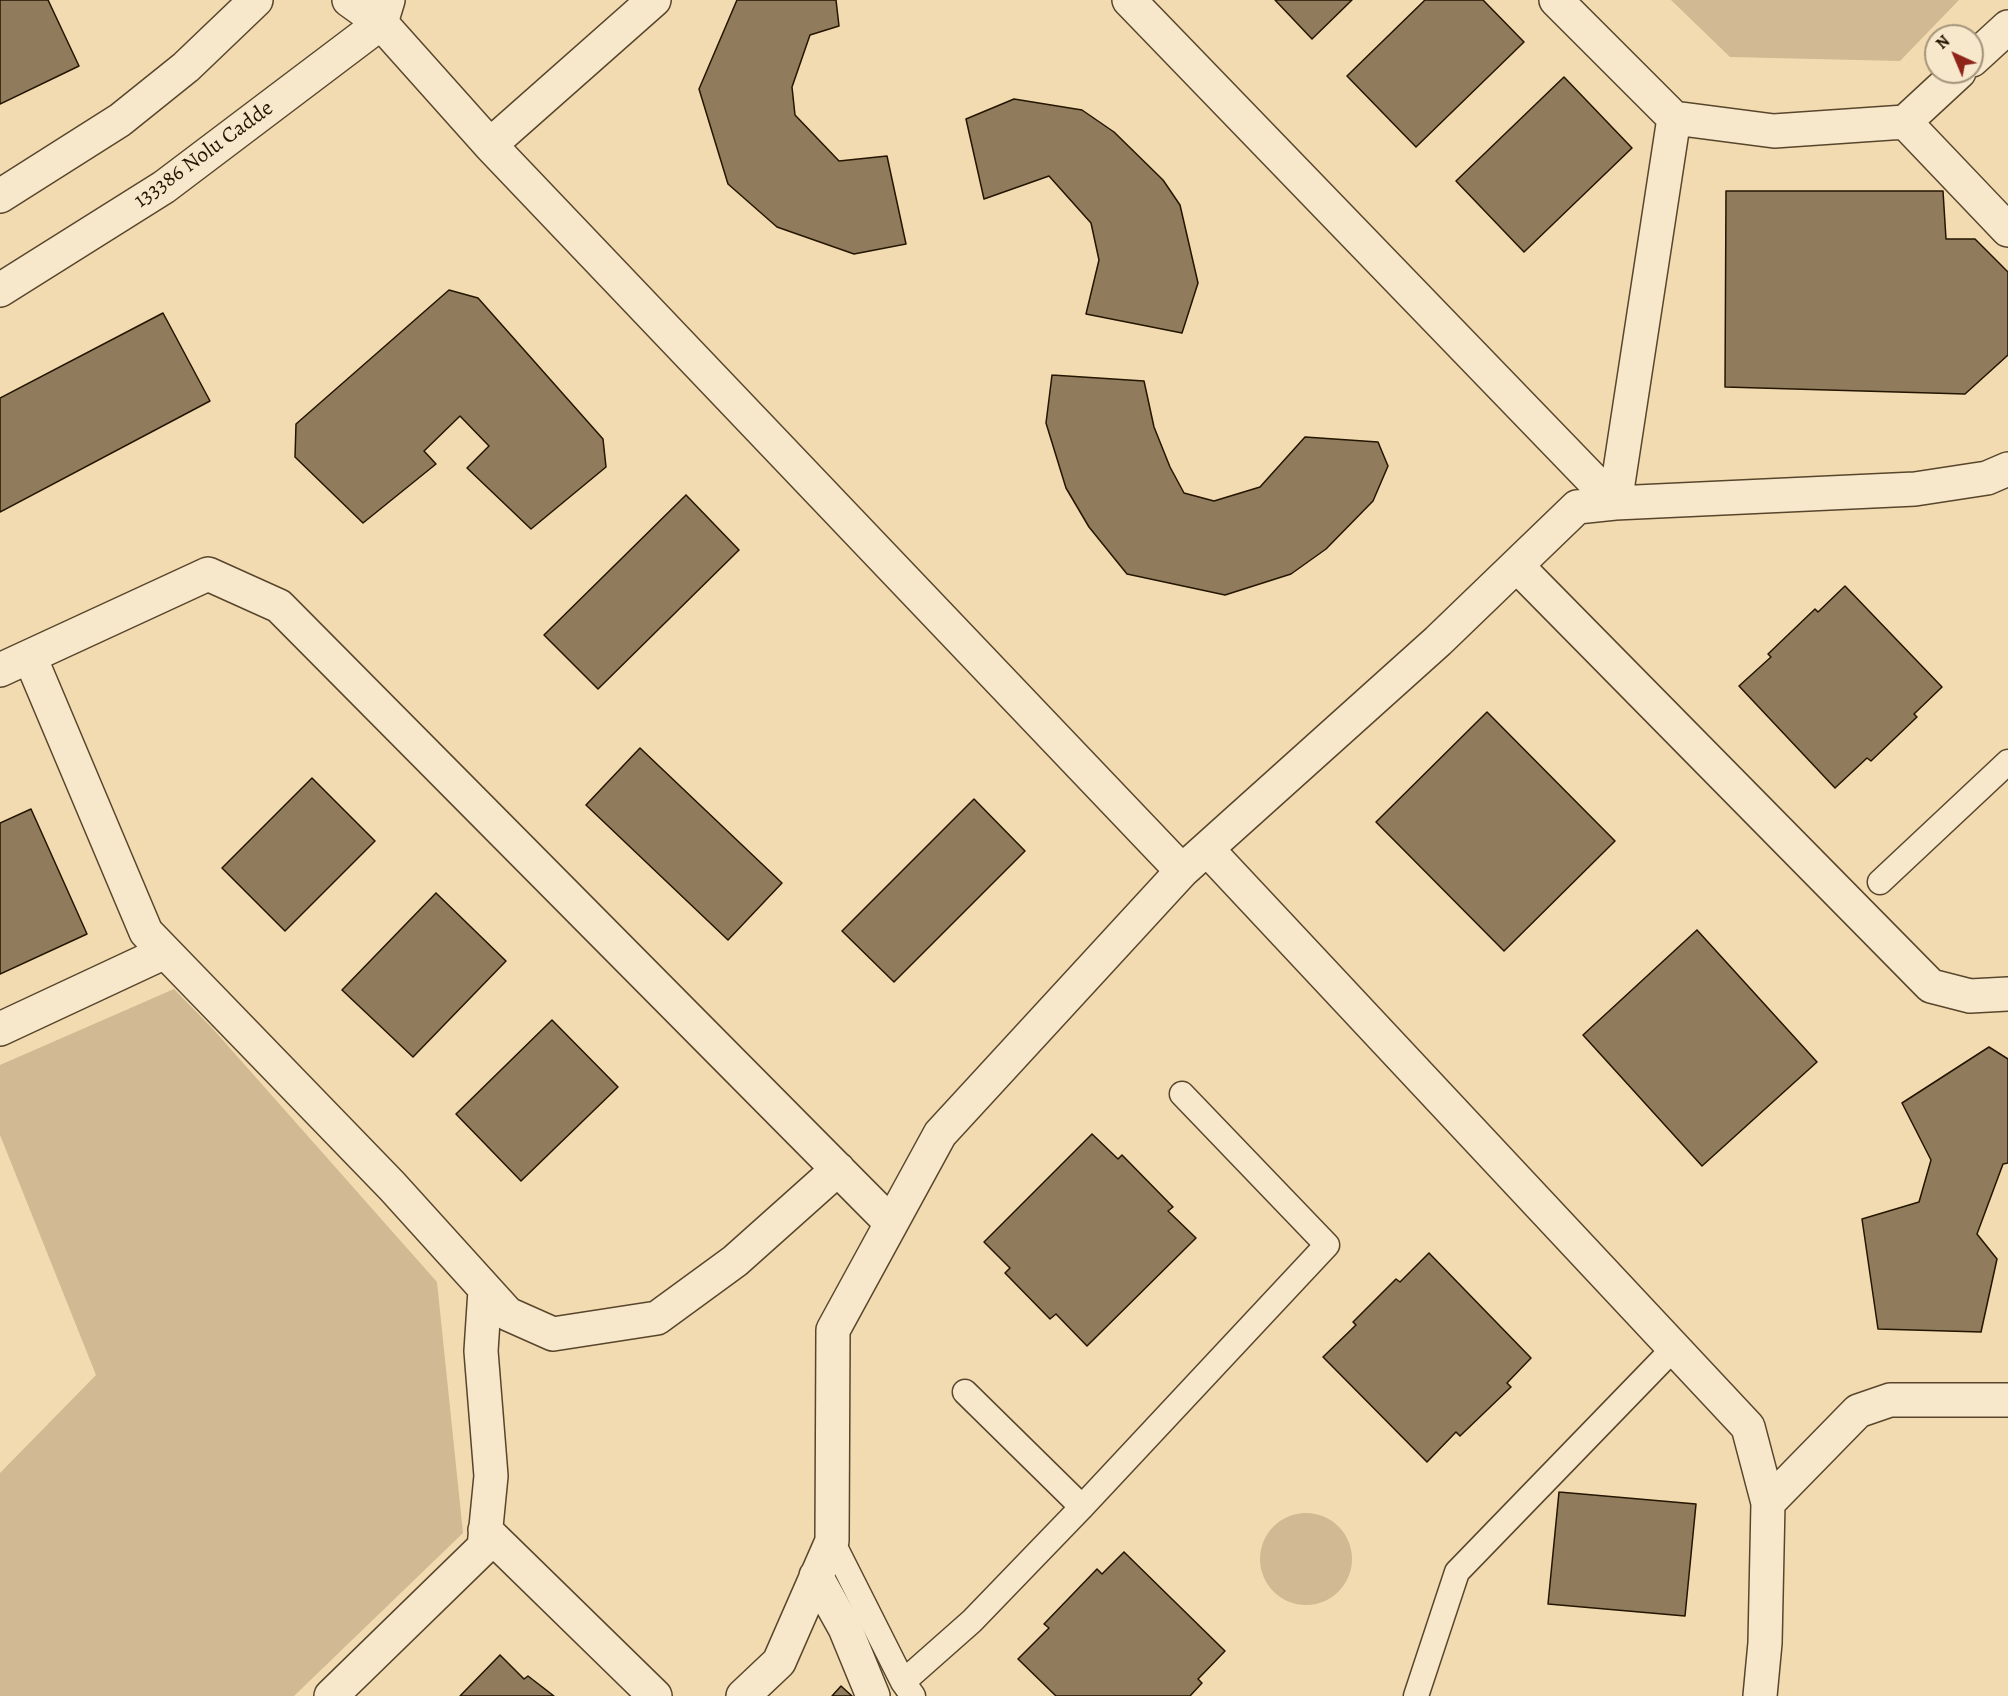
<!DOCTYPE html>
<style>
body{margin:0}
#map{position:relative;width:2008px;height:1696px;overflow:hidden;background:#f3dbb1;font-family:Alegreya,serif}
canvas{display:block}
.north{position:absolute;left:1924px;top:24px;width:60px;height:60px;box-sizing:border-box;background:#f7e8cc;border:2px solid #a3947a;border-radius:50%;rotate:316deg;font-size:16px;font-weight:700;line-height:24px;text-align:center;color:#241500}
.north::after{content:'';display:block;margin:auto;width:21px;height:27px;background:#8f2418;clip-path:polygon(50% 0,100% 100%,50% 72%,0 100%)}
</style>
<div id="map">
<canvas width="2008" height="1696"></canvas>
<div class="north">N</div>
</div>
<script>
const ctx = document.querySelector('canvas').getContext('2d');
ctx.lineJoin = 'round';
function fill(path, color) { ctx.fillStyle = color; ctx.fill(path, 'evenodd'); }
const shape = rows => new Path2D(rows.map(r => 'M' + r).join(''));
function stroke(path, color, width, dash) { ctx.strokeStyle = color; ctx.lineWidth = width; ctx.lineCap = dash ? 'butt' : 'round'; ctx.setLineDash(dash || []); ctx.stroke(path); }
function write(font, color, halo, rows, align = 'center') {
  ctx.font = font + ' Alegreya,serif'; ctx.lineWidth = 4.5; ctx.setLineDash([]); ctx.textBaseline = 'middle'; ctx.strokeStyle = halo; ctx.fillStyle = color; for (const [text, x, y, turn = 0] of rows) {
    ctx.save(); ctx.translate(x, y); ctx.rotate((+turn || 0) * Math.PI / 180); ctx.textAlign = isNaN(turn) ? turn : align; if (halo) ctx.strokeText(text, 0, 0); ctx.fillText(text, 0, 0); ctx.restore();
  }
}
const green = shape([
 [1671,0,1959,0,1900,61,1730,57],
 [174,989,213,1029,437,1282,463,1533,294,1696,0,1696,0,1473,96,1375,0,1135,0,1065],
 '1260 1559a46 46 0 1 1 92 0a46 46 0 1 1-92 0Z'
]);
const building = shape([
 [0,0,48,0,79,66,0,104,0,0],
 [737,0,836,0,839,26,810,35,792,87,795,115,839,161,887,156,906,244,854,254,777,227,728,184,699,89,737,0],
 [1275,0,1352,0,1312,39,1275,0],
 [1425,0,1483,0,1524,42,1416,147,1347,76,1425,0],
 [1564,77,1632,148,1524,252,1456,181,1564,77],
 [1014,99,1082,110,1114,132,1163,180,1180,205,1198,283,1182,333,1086,314,1099,260,1091,223,1049,176,984,199,966,119,1014,99],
 [1726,191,1943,191,1946,239,1975,239,2008,272,2008,355,1965,394,1725,387,1726,191],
 [449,290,478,298,603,439,606,467,531,529,467,468,489,446,460,416,424,451,436,464,363,523,295,457,296,424,449,290],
 [163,313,210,401,0,512,0,398,163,313],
 [1052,375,1144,381,1154,427,1170,467,1184,493,1214,501,1260,487,1305,437,1378,442,1388,466,1373,501,1326,549,1291,574,1225,595,1127,574,1089,527,1066,488,1046,423,1052,375],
 [686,495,739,550,598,689,544,635,686,495],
 [1845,586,1942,687,1914,714,1917,717,1871,761,1867,758,1835,788,1739,686,1771,657,1768,654,1815,609,1818,612,1845,586],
 [1487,712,1615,841,1504,951,1376,822,1487,712],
 [640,748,782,883,728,940,586,805,640,748],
 [312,778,375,841,285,931,222,868,312,778],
 [974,799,1025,851,894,982,842,931,974,799],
 [31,809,87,934,0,974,0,823,31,809],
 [436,893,506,961,413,1057,342,990,436,893],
 [1697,930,1817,1062,1702,1166,1583,1035,1697,930],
 [552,1020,618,1087,521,1181,456,1114,552,1020],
 [1989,1047,2008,1059,2008,1163,2003,1164,1977,1234,1997,1259,1981,1332,1878,1329,1862,1219,1919,1202,1931,1160,1902,1103,1989,1047],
 [1092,1134,1118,1159,1122,1155,1173,1207,1168,1211,1196,1238,1087,1346,1056,1314,1050,1319,1005,1273,1010,1268,984,1242,1092,1134],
 [1429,1253,1531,1358,1507,1383,1511,1387,1460,1436,1456,1432,1427,1462,1323,1357,1356,1325,1353,1322,1396,1279,1400,1282,1429,1253],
 [1559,1492,1696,1504,1685,1616,1548,1604,1559,1492],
 [1124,1552,1225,1651,1198,1679,1202,1683,1190,1696,1056,1696,1018,1659,1049,1628,1044,1624,1097,1569,1102,1574,1124,1552],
 [500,1655,524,1679,528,1676,554,1696,460,1696,500,1655],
 [841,1686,852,1696,832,1696,841,1686]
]);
const service = shape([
 [1880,882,2008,762],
 [965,1392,1082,1507],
 [832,1541,903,1682,913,1696],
 [903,1682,972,1621,1082,1507,1327,1245,1182,1094],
 [1416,1696,1457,1572,1674,1348]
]);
const minor = shape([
 [1129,0,1615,503],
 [1556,0,1674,118,1774,131,1905,122,1959,72],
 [381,23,490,145,1182,871],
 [1972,60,2008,27],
 [1905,122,2008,230],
 [490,145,654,0],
 [1615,503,1674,118],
 [1517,566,1931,986,1970,996,2008,994],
 [30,657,146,932,392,1186,508,1314,553,1334,657,1318,735,1261,838,1169],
 [0,670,208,574,279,606,891,1223],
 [1207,849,1748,1427,1768,1503,1765,1643,1760,1696],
 [0,1029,165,952],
 [1768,1503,1858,1411,1890,1400,2008,1400],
 [485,1530,655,1696],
 [816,1576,845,1628,873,1696],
 [331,1696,484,1547,491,1476,481,1351,485,1290],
 [743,1696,779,1662,832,1541,833,1330,940,1134,1182,871,1438,641,1577,507,1615,503,1915,489,1987,478,2008,469]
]);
const tertiary = shape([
 [349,0,381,23],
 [0,196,120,120,186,67,256,0],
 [0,290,164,187,381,23,388,0]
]);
const streetNames = [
 ["133386 Nolu Cadde",204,155,-36]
];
fill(green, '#d0b993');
fill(building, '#907c5c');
stroke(building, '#241500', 1.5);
stroke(service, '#58462c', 27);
stroke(minor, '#58462c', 36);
stroke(tertiary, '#58462c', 36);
stroke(service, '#f7e8cc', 24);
stroke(minor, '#f7e8cc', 33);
stroke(tertiary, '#f7e8cc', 33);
write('22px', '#241500', '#f7e8cc', streetNames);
</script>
